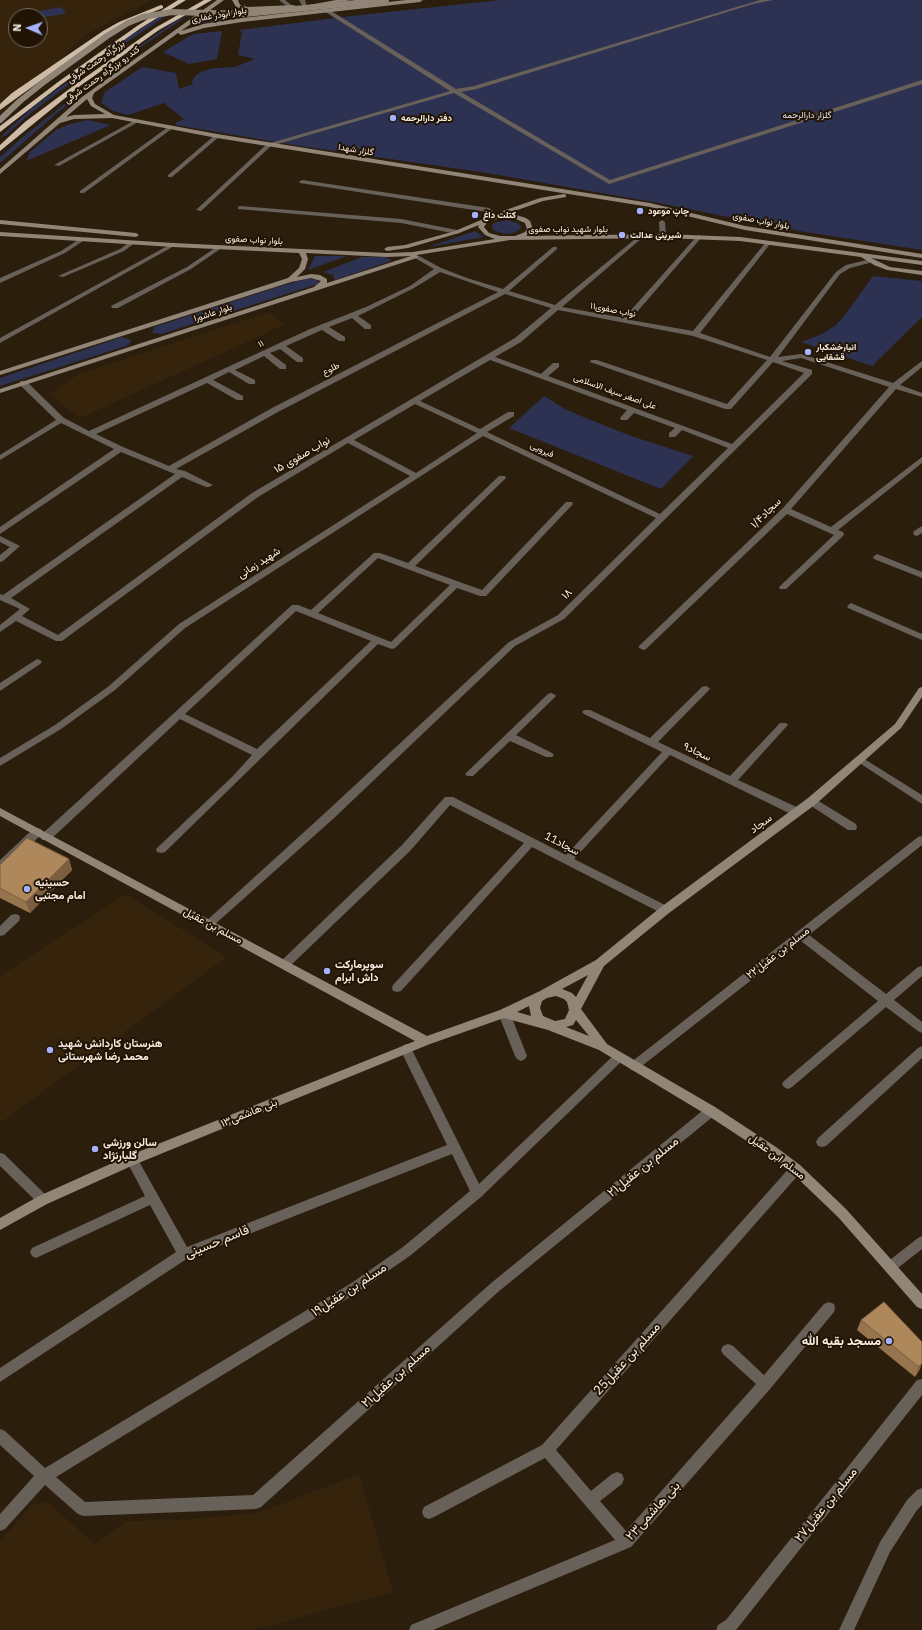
<!DOCTYPE html>
<meta charset="utf-8">
<style>
body{margin:0}
#map{position:relative;width:922px;height:1630px;overflow:hidden;background:#2c1e0d;font-family:"IBM Plex Sans",sans-serif}
canvas{display:block}
.north{position:absolute;left:8px;top:8px;width:40px;height:40px;box-sizing:border-box;background:#221404;border:1px solid #786c5e;border-radius:50%;rotate:272deg;font-size:11px;font-weight:700;line-height:16px;text-align:center;color:#f9efe4}
.north::after{content:'';display:block;margin:auto;width:14px;height:18px;background:#a6b1fc;clip-path:polygon(50% 0,100% 100%,50% 72%,0 100%)}
</style>
<div id="map">
<canvas width="922" height="1630"></canvas>
<div class="north">N</div>
</div>
<script>
const ctx = document.querySelector('canvas').getContext('2d');
ctx.lineJoin = 'round';
function fill(path, color) { ctx.fillStyle = color; ctx.fill(path, 'evenodd'); }
const shape = rows => new Path2D(rows.map(r => 'M' + r).join(''));
function stroke(path, color, width, dash) { ctx.strokeStyle = color; ctx.lineWidth = width; ctx.lineCap = dash ? 'butt' : 'round'; ctx.setLineDash(dash || []); ctx.stroke(path); }
function write(font, color, halo, rows, align = 'center') {
  ctx.font = font + ' "IBM Plex Sans",Vazirmatn,sans-serif'; ctx.lineWidth = 4; ctx.setLineDash([]); ctx.textBaseline = 'middle'; ctx.strokeStyle = halo; ctx.fillStyle = color; for (const [text, x, y, turn = 0] of rows) {
    ctx.save(); ctx.translate(x, y); ctx.rotate((+turn || 0) * Math.PI / 180); ctx.textAlign = isNaN(turn) ? turn : align; if (halo) ctx.strokeText(text, 0, 0); ctx.fillText(text, 0, 0); ctx.restore();
  }
}
const built = shape([
 [0,0,152,0,84,36,49,71,0,114],
 [16,16,40,16,40,40,16,40],
 [269,312,284,325,80,418,49,394,79,374],
 [125,894,227,957,0,1123,0,976],
 [359,1474,393,1592,253,1630,0,1630,0,1541,32,1505,48,1502,94,1544,127,1521,180,1520,258,1513]
]);
const green = shape([
 [500,0,922,0,922,250,799,231,653,202,487,173,300,146,176,125,175,123,184,119,164,103,128,115,113,111,101,103,105,92,142,67,176,73,179,89,193,84,192,81,196,75,203,71,215,68,235,67,255,59,238,55,242,32,239,30,351,16],
 [61,7,66,13,64,14,40,18,40,16,36,16,34,12],
 [162,15,166,16,115,50,31,113,5,136,0,137,32,108,121,42],
 [189,15,138,49,99,79,56,114,0,163,0,157,24,136,122,58,174,22],
 [205,15,220,16,225,20,191,25],
 [222,31,217,59,189,64,163,52,193,34],
 [87,120,111,125,26,161,30,152,56,130,70,124],
 [506,220,518,223,521,227,520,229,514,233,505,234,493,230,492,225,494,223],
 [475,231,484,237,428,247],
 [315,256,347,256,308,270],
 [362,257,384,257,390,259,391,261,335,280,333,275,323,272],
 [873,276,922,281,922,317,872,366,801,342,822,334,836,325,845,315],
 [310,278,318,281,318,284,174,330,162,334,152,333,154,327,284,285],
 [122,337,131,340,129,345,0,386,0,378],
 [544,396,565,409,588,419,634,437,693,456,661,489,509,428]
]);
const street = shape([
 [279,0,285,0,294,7,289,8,279,0],
 [299,0,305,0,307,7,303,7,299,0],
 [760,0,773,0,753,4,477,89,461,92,610,180,922,80,922,84,609,184,454,93,271,146,201,211,196,210,267,144,450,91,324,11,324,9,328,9,456,89,474,86,760,0],
 [135,120,140,121,59,166,54,165,135,120],
 [168,127,173,128,84,193,80,193,80,191,168,127],
 [215,135,220,136,172,177,168,177,168,175,215,135],
 [302,180,489,208,499,216,496,218,487,212,300,183,299,182,302,180],
 [240,206,401,219,457,230,460,232,457,234,401,223,238,209,238,207,240,206],
 [662,220,665,222,666,236,663,238,660,236,659,222,662,220],
 [640,235,643,237,642,238,562,307,624,318,697,236,699,235,702,237,701,238,630,320,693,331,766,242,768,241,770,242,770,244,700,333,770,357,836,272,846,265,871,259,873,260,873,262,850,268,840,274,778,357,801,354,893,383,922,361,922,367,900,385,922,393,922,397,896,389,791,509,831,527,922,457,922,463,838,530,843,532,844,534,843,536,786,589,780,589,779,587,834,535,787,514,646,649,643,650,638,647,783,508,889,387,801,358,782,361,812,370,812,374,564,619,515,646,333,819,213,926,209,927,205,926,204,923,325,813,509,642,558,615,656,518,483,436,185,628,115,690,61,729,0,766,0,758,55,725,109,686,179,624,410,476,348,443,258,497,62,641,56,641,16,621,0,632,0,625,20,609,0,600,0,594,3,595,175,474,121,452,0,534,0,527,114,449,61,423,0,460,0,455,56,420,20,385,20,381,26,381,64,418,89,431,310,329,366,307,410,286,434,269,415,258,415,256,419,256,441,268,467,278,503,289,553,247,557,247,557,249,509,291,555,305,640,235],
 [440,272,498,292,272,408,169,466,123,447,96,434,207,383,237,400,243,400,243,396,213,380,229,372,249,384,255,384,255,380,235,370,264,356,280,369,286,369,286,365,270,353,280,349,297,362,303,362,303,358,286,346,322,330,339,341,345,341,345,337,329,327,352,318,365,329,371,329,371,325,358,316,414,288,440,272],
 [505,294,551,308,515,338,252,493,58,635,22,616,30,609,11,598,182,477,206,487,209,487,213,485,185,471,176,469,278,412,505,294],
 [558,310,693,336,767,360,727,404,597,360,591,360,590,362,725,409,731,409,773,362,804,373,732,444,548,376,559,367,559,363,553,363,541,374,495,357,521,342,558,310],
 [490,360,627,410,620,418,621,420,627,420,634,413,675,428,669,433,669,437,675,437,682,430,728,448,660,514,487,432,514,416,514,412,508,412,480,429,420,401,490,360],
 [415,404,477,433,416,473,354,440,415,404],
 [81,238,86,239,65,253,0,283,0,278,61,251,81,238],
 [131,241,136,242,124,251,63,277,58,276,120,249,131,241],
 [171,244,176,245,0,343,0,338,171,244],
 [218,246,223,247,191,269,118,308,112,308,111,306,187,267,218,246],
 [499,476,505,476,506,478,415,566,482,590,566,502,572,502,573,504,486,596,480,596,457,588,395,648,392,649,378,644,165,852,161,853,157,852,156,849,233,776,252,755,180,719,50,840,42,840,41,837,42,834,292,605,298,605,311,610,374,553,380,553,408,563,499,476],
 [378,558,450,585,391,642,318,613,378,558],
 [296,611,371,641,257,749,185,714,296,611],
 [922,526,922,533,917,536,914,535,913,533,914,531,922,526],
 [0,536,20,546,3,561,0,562,0,555,10,547,0,542,0,536],
 [877,554,922,572,922,578,874,559,873,557,877,554],
 [851,603,922,634,922,640,848,608,847,606,851,603],
 [37,659,40,660,42,662,40,664,0,691,0,683,37,659],
 [705,686,708,687,710,689,708,691,658,742,730,776,780,723,786,723,788,725,786,727,738,780,801,809,802,812,801,815,797,816,793,815,670,755,574,859,669,907,670,910,669,913,661,913,532,847,401,991,397,992,393,991,392,988,393,985,524,843,450,805,410,851,289,967,285,968,281,967,280,964,281,961,402,845,445,797,453,797,566,855,662,752,584,714,582,712,584,710,590,710,650,738,702,687,705,686],
 [551,693,554,694,556,696,554,698,516,735,552,753,554,755,552,757,546,757,510,741,473,776,467,776,465,774,467,772,548,694,551,693],
 [861,757,922,795,922,804,858,762,856,760,861,757],
 [812,797,856,824,857,827,856,830,848,830,808,804,807,801,808,798,812,797],
 [37,828,41,829,42,832,41,835,4,869,0,870,0,860,33,829,37,828],
 [922,836,922,845,809,935,886,994,918,967,922,966,922,976,894,1000,922,1022,922,1033,918,1031,886,1007,792,1087,788,1089,784,1087,782,1084,784,1081,878,1001,801,941,638,1069,634,1071,630,1069,628,1066,630,1063,918,837,922,836],
 [15,914,19,915,20,918,19,921,4,935,0,936,0,926,11,915,15,914],
 [504,1008,508,1010,510,1013,527,1056,525,1059,521,1061,517,1059,515,1056,498,1013,500,1010,504,1008],
 [406,1044,410,1046,479,1184,615,1054,619,1052,623,1054,625,1057,623,1060,481,1197,411,1255,358,1292,56,1477,85,1502,253,1495,490,1284,707,1107,711,1106,715,1107,717,1111,715,1115,498,1292,261,1507,256,1509,83,1516,78,1514,45,1485,5,1529,0,1531,0,1514,34,1476,0,1445,0,1429,5,1431,45,1468,350,1284,403,1247,470,1191,452,1154,188,1258,0,1382,0,1368,176,1252,150,1205,36,1258,32,1256,30,1252,32,1248,145,1196,126,1160,128,1156,132,1155,136,1156,187,1247,447,1145,400,1049,402,1046,406,1044],
 [922,1046,922,1058,826,1146,822,1147,818,1146,816,1142,818,1138,918,1048,922,1046],
 [0,1153,4,1154,47,1196,49,1200,47,1204,43,1205,39,1204,0,1166,0,1153],
 [796,1164,800,1165,802,1169,800,1173,556,1450,591,1491,612,1474,617,1472,622,1474,624,1479,622,1484,600,1501,626,1531,756,1384,723,1354,721,1350,723,1346,728,1344,733,1346,764,1375,824,1304,829,1302,834,1304,835,1308,834,1312,770,1389,631,1547,433,1630,409,1630,411,1625,615,1540,545,1458,434,1517,429,1519,424,1517,422,1512,424,1507,542,1445,792,1165,796,1164],
 [922,1236,922,1249,894,1271,890,1273,886,1271,884,1267,886,1263,918,1238,922,1236],
 [922,1379,922,1395,736,1630,716,1630,718,1625,726,1620,917,1380,922,1379],
 [922,1488,922,1505,917,1510,890,1552,854,1630,839,1630,880,1542,907,1500,917,1490,922,1488]
]);
const secondary = shape([
 [217,0,224,0,181,31,203,24,242,18,406,0,423,0,420,2,242,22,204,28,181,35,178,33,94,93,92,98,95,104,114,115,217,134,650,203,745,226,922,254,922,258,745,230,650,207,217,138,112,118,74,119,60,123,0,174,0,169,82,97,217,0],
 [87,99,91,106,105,114,74,115,66,117,87,99],
 [232,0,238,0,240,5,248,7,294,5,297,7,294,9,248,11,236,7,232,0],
 [336,0,351,0,312,7,309,5,336,0],
 [564,194,566,195,566,197,543,201,506,214,513,214,526,218,530,221,533,229,526,236,663,234,740,237,922,261,922,265,871,258,890,267,922,271,922,275,887,270,874,265,861,257,740,241,663,238,510,240,417,255,418,257,417,258,0,393,0,389,314,287,321,281,311,278,291,282,0,375,0,371,288,278,299,268,302,259,299,253,173,247,0,236,0,232,173,243,387,253,413,252,495,239,485,235,478,227,479,225,459,233,408,248,387,251,384,249,387,247,405,245,455,231,488,217,500,215,499,213,500,212,540,198,564,194],
 [511,217,525,223,527,229,525,232,515,236,500,236,489,233,484,227,488,221,491,220,511,217],
 [306,253,387,257,411,256,327,283,327,279,320,275,311,274,297,277,305,269,308,259,306,253],
 [0,220,136,233,139,235,136,237,0,224,0,220],
 [922,687,922,697,901,728,816,804,669,913,604,966,581,1009,607,1044,715,1107,776,1147,800,1165,846,1209,922,1294,922,1309,917,1307,838,1217,792,1173,768,1155,707,1115,599,1050,548,1030,504,1018,430,1044,136,1164,47,1204,0,1230,0,1218,39,1196,128,1156,415,1041,0,816,0,808,427,1036,500,1010,540,991,596,960,661,907,808,798,895,724,919,688,922,687],
 [588,975,576,997,572,993,562,989,588,975],
 [556,996,564,999,567,1002,569,1010,565,1019,555,1021,543,1016,540,1008,542,1001,547,998,556,996],
 [529,1006,531,1016,517,1012,529,1006],
 [576,1020,589,1036,566,1027,573,1025,576,1020]
]);
const highway = shape([
 [178,0,186,0,141,28,62,84,0,132,0,126,58,82,137,26,178,0],
 [204,0,212,0,159,30,80,86,0,151,0,145,25,122,76,84,155,28,204,0],
 [161,5,163,6,163,8,123,24,107,33,0,110,0,104,12,93,103,31,119,22,161,5]
]);
const secondaryBridge = shape([
 [0,120,20,101,45,81,107,36,128,23,143,17,172,12,245,14,386,0]
]);
const wall = shape([
 [69,859,72,870,30,913,0,898,0,865],
 [861,1320,922,1342,920,1369,915,1377,857,1330]
]);
const shadedWall = shape([
 [69,859,72,870,30,913,26,902],
 [922,1363,920,1369,915,1377,919,1367]
]);
const building = shape([
 [27,838,69,859,26,902,0,888,0,865,27,838],
 [884,1302,922,1342,922,1363,919,1367,861,1320,884,1302]
]);
const markers = [
 [393,118,4,"#a6b1fc"],
 [640,211,4,"#a6b1fc"],
 [475,215,4,"#a6b1fc"],
 [622,235,4,"#a6b1fc"],
 [808,352,4,"#a6b1fc"],
 [27,889,4,"#a6b1fc"],
 [327,971,4,"#a6b1fc"],
 [50,1050,4,"#a6b1fc"],
 [95,1149,4,"#a6b1fc"],
 [889,1341,4,"#a6b1fc"]
];
const farStreetnames = [
 ["بلوار ابوذر غفاری",219,15,-10],
 ["بزرگراه رحمت شرقی",96,62,-35],
 ["کند رو بزرگراه رحمت شرقی",102,75,-36],
 ["گلزار شهدا",356,150,9],
 ["بلوار نواب صفوی",761,221,11],
 ["بلوار شهید نواب صفوی",568,229],
 ["بلوار نواب صفوی",254,240,3],
 ["۱۱نواب صفوی",613,310,11],
 ["بلوار عاشورا",213,313,-18],
 ["۱۱",261,344,-25],
 ["طلوع",331,369,-27],
 ["علی اصغر سیف الاسلامی",615,392,20],
 ["فیرویی",542,450,25]
];
const farParknames = [
 ["گلزار دارالرحمه",807,115]
];
const farPoinames = [
 ["دفتر دارالرحمه",401,118],
 ["چاپ موعود",648,211],
 ["کتلت داغ",483,215],
 ["شیرینی عدالت",630,235],
 ["انبارخشکبار",816,347],
 ["قشقایی",816,357]
];
const streetNames = [
 ["نواب صفوی ۱۵",302,455,-30],
 ["۱/۴سجاد",766,513,-45],
 ["شهید زمانی",259,563,-33],
 ["۱۸",567,594,-45],
 ["۹سجاد",697,752,25],
 ["سجاد",761,824,-36],
 ["11سجاد",562,844,27],
 ["مسلم بن عقیل",213,926,28],
 ["مسلم بن عقیل۲۲",778,953,-38],
 ["بنی هاشمی۱۳",249,1113,-22],
 ["مسلم ابن عقیل",777,1157,37]
];
const poiNames = [
 ["حسینیه",35,883],
 ["امام مجتبی",35,896],
 ["سوپرمارکت",335,965],
 ["داش ابرام",335,978],
 ["هنرستان کاردانش شهید",58,1044],
 ["محمد رضا شهرستانی",58,1057],
 ["سالن ورزشی",103,1143],
 ["گلبارنژاد",103,1156]
];
const nearStreetnames = [
 ["مسلم بن عقیل۲۱",643,1167,-39],
 ["قاسم حسینی",217,1242,-22],
 ["مسلم بن عقیل۱۹",349,1290,-33],
 ["مسلم بن عقیل25",627,1359,-48],
 ["مسلم بن عقیل۲۱",396,1376,-42],
 ["مسلم بن عقیل۲۷",826,1505,-51],
 ["بنی هاشمی۲۳",653,1511,-48]
];
const nearPoinames = [
 ["مسجد بقیه الله",881,1341]
];
fill(built, '#36230c');
fill(green, '#2d3152');
fill(street, '#686159');
fill(secondary, '#918578');
fill(highway, '#cebba6');
stroke(secondaryBridge, '#918578', 6);
fill(wall, '#96744d');
fill(shadedWall, '#7a5e3f');
fill(building, '#ae875a');
stroke(building, '#7a5e3f', 1);
for (const [x, y, r, color] of markers) { const dot = new Path2D(); dot.arc(x, y, r, 0, 2 * Math.PI); ctx.fillStyle = color; ctx.fill(dot); stroke(dot, '#221404', 1.5); }
write('9px', '#f9efe4', '#221404', farStreetnames);
write('9px', '#dfe2f2', '#221404', farParknames);
write('bold 9px', '#f9efe4', '#221404', farPoinames, 'left');
write('11px', '#f9efe4', '#221404', streetNames);
write('bold 11px', '#f9efe4', '#221404', poiNames, 'left');
write('13px', '#f9efe4', '#221404', nearStreetnames);
write('bold 13px', '#f9efe4', '#221404', nearPoinames, 'right');
</script>
